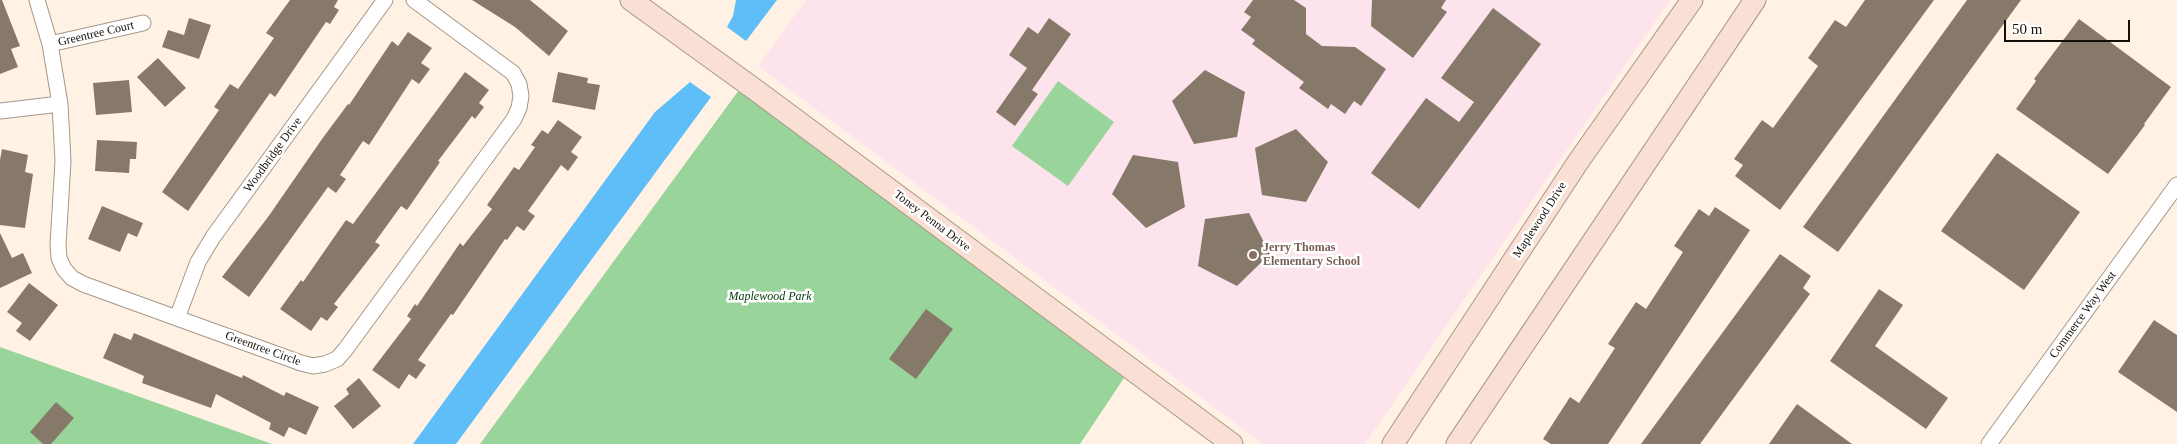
<!DOCTYPE html>
<style>
body{margin:0}
#map{position:relative;width:2177px;height:444px;overflow:hidden;background:#fff2e5;font-family:"Times New Roman",serif}
canvas{display:block}
.scale{position:absolute;left:2004px;top:20px;width:126px;height:22px;box-sizing:border-box;border:2px solid #140f09;border-top:0;padding-left:6px;font-size:15px;line-height:18px;white-space:nowrap;color:#140f09;-webkit-text-stroke:4px #fff;paint-order:stroke}
</style>
<div id="map">
<canvas width="2177" height="444"></canvas>
<div class="scale">50 m</div>
</div>
<script>
const ctx = document.querySelector('canvas').getContext('2d');
ctx.lineJoin = 'round';
function fill(path, color) { ctx.fillStyle = color; ctx.fill(path, 'evenodd'); }
const shape = rows => new Path2D(rows.map(r => 'M' + r).join(''));
function stroke(path, color, width, dash) { ctx.strokeStyle = color; ctx.lineWidth = width; ctx.lineCap = dash ? 'butt' : 'round'; ctx.setLineDash(dash || []); ctx.stroke(path); }
function write(font, color, halo, rows, align = 'center') {
  ctx.font = font + ' "Times New Roman",serif'; ctx.lineWidth = 5; ctx.setLineDash([]); ctx.textBaseline = 'middle'; ctx.strokeStyle = halo; ctx.fillStyle = color; for (const [text, x, y, turn = 0] of rows) {
    ctx.save(); ctx.translate(x, y); ctx.rotate((+turn || 0) * Math.PI / 180); ctx.textAlign = isNaN(turn) ? turn : align; if (halo) ctx.strokeText(text, 0, 0); ctx.fillText(text, 0, 0); ctx.restore();
  }
}
const education = shape([
 [806,0,1670,0,1365,444,1263,444,758,66]
]);
const green = shape([
 [1058,81,1114,122,1068,186,1012,146],
 [739,90,1124,378,1080,444,480,444],
 [0,347,272,444,0,444]
]);
const water = shape([
 [736,0,777,0,746,41,727,27,733,16],
 [690,82,711,97,456,444,413,444,655,112]
]);
const building = shape([
 [0,0,2,0,20,46,11,49,18,67,0,74],
 [290,0,338,0,334,7,339,10,330,24,326,22,275,97,270,93,188,211,162,192,219,110,214,107,230,84,238,89,274,38,266,33],
 [472,0,530,0,568,31,549,56,515,27],
 [1253,0,1294,0,1306,8,1306,34,1322,46,1355,47,1386,69,1361,106,1354,101,1345,114,1331,104,1328,109,1299,88,1304,82,1252,44,1255,40,1241,30,1251,17,1244,12],
 [1372,0,1446,0,1441,8,1447,12,1413,58,1371,26],
 [1865,0,1934,0,1780,210,1735,176,1743,165,1734,159,1762,120,1773,128,1818,66,1808,58,1835,20,1846,27],
 [1967,0,2021,0,1838,252,1803,227],
 [1493,8,1541,44,1419,209,1371,173,1426,98,1459,122,1474,102,1441,78],
 [189,18,211,25,199,59,162,47,168,30,184,35],
 [1049,18,1071,34,1032,90,1038,94,1015,126,996,112,1027,68,1009,55,1028,27,1038,34],
 [2079,19,2171,87,2144,124,2145,125,2108,174,2016,109,2036,81,2034,79],
 [408,32,432,48,421,63,430,69,419,84,412,79,369,145,363,141,340,175,346,179,336,193,328,187,249,297,222,277,268,217,322,139,348,104,349,105,392,41,398,46],
 [158,58,186,88,165,107,137,77],
 [1205,70,1245,92,1237,137,1194,144,1172,101],
 [465,72,489,90,479,103,484,107,475,119,472,116,438,161,440,162,407,210,401,206,375,242,380,245,334,304,338,307,327,321,321,317,311,331,280,309,301,280,303,282,346,220,353,224],
 [558,72,588,78,587,83,600,85,595,110,552,102],
 [129,80,132,112,96,115,93,83],
 [558,120,582,137,571,152,578,157,568,171,561,165,528,211,535,216,524,231,517,226,507,240,505,239,453,315,451,314,418,360,426,365,416,379,409,374,399,389,372,370,411,319,407,316,415,304,417,306,460,243,463,246,492,209,487,205,514,167,519,170,535,147,531,145,542,130,548,134],
 [1296,129,1328,162,1306,202,1262,195,1255,148],
 [97,140,137,142,136,159,130,159,129,173,95,171],
 [2,149,28,155,25,172,33,174,25,228,0,225,0,160],
 [1997,153,2080,212,2024,290,1941,231],
 [1133,155,1178,162,1185,207,1146,228,1112,194],
 [102,206,143,223,137,237,128,233,120,252,88,239],
 [1715,207,1750,230,1608,444,1551,444,1543,439,1570,397,1579,403,1615,348,1608,344,1636,302,1646,309,1683,252,1674,246,1699,209,1709,216],
 [1249,213,1270,254,1237,286,1198,266,1205,219],
 [0,233,12,258,23,253,32,273,0,288],
 [1780,254,1811,276,1803,288,1810,294,1700,444,1641,444],
 [29,283,58,305,30,341,16,331,22,323,7,312],
 [1879,289,1903,305,1875,346,1948,398,1926,429,1830,361],
 [926,309,953,329,916,379,889,359],
 [2154,320,2177,335,2177,412,2118,372],
 [114,333,131,340,134,333,242,378,243,375,284,396,286,392,319,407,306,435,289,427,284,437,269,429,271,423,216,394,211,408,142,383,144,376,103,358],
 [359,378,381,406,353,429,334,406,349,394,346,389],
 [56,402,74,418,51,444,43,444,30,432],
 [1797,404,1852,444,1769,444]
]);
const street = shape([
 [37,0,50,44,60,104,63,161,58,245,59,258,64,269,72,278,83,284,301,363,313,366,325,364,337,359,345,350,514,119,519,108,521,96,519,84,513,73,414,0],
 [50,44,143,23],
 [0,111,60,104],
 [177,318,198,262,213,237,385,0],
 [1989,444,2177,185]
]);
const secondary = shape([
 [631,0,757,91,1232,444],
 [1393,444,1578,162,1692,0],
 [1457,444,1755,0]
]);
const markers = [
 [1253,255,5,"#8d6e63"]
];
const streetNames = [
 ["Greentree Court",96,34,-13],
 ["Woodbridge Drive",273,155,-54],
 ["Maplewood Drive",1540,220,-57],
 ["Toney Penna Drive",932,221,37],
 ["Commerce Way West",2083,315,-54],
 ["Greentree Circle",263,349,20]
];
const educationNames = [
 ["Jerry Thomas",1263,248],
 ["Elementary School",1263,262]
];
const parkNames = [
 ["Maplewood Park",770,297]
];
fill(education, '#fde3eb');
fill(green, '#99d49a');
fill(water, '#5fbef7');
fill(building, '#87796a');
stroke(street, '#a69788', 17);
stroke(secondary, '#a69788', 23);
stroke(street, '#fff', 15);
stroke(secondary, '#f9dfd4', 21);
for (const [x, y, r, color] of markers) { const dot = new Path2D(); dot.arc(x, y, r, 0, 2 * Math.PI); ctx.fillStyle = color; ctx.fill(dot); stroke(dot, '#fff', 2); }
write('12px', '#140f09', '#fff', streetNames);
write('bold 12px', '#785e54', '#fff', educationNames, 'left');
write('italic 12px', '#01380a', '#fff', parkNames);
</script>
